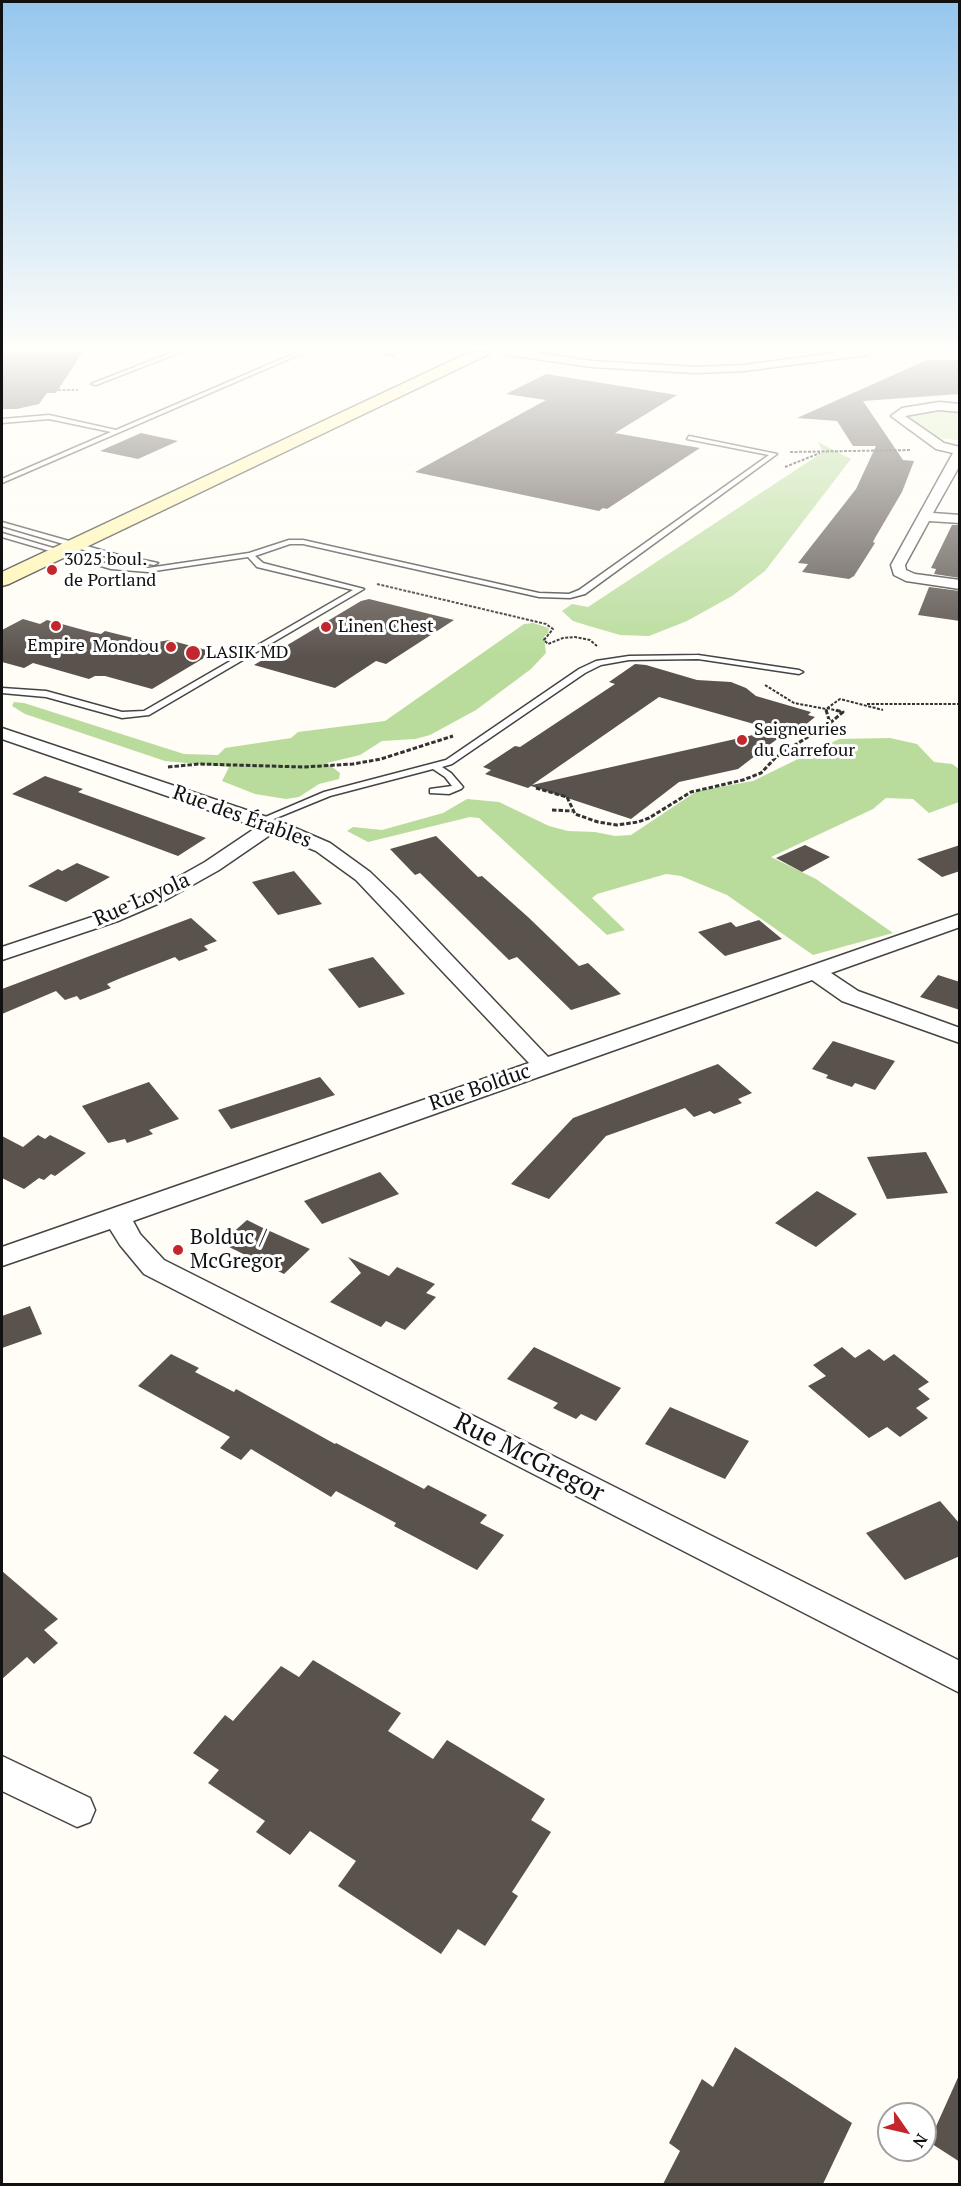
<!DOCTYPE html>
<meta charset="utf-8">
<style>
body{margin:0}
#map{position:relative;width:961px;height:2186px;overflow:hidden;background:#fffdf5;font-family:"PT Serif",serif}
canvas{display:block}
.frame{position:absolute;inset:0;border:3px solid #111;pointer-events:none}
.north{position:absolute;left:877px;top:2102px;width:60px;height:60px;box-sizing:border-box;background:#fff;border:2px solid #a0a0a0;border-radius:50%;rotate:124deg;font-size:16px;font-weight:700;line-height:24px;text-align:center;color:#111}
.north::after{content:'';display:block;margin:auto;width:21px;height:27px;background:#c4262e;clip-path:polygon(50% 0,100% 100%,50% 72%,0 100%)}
</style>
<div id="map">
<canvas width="961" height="2186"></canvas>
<div class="frame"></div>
<div class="north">N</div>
</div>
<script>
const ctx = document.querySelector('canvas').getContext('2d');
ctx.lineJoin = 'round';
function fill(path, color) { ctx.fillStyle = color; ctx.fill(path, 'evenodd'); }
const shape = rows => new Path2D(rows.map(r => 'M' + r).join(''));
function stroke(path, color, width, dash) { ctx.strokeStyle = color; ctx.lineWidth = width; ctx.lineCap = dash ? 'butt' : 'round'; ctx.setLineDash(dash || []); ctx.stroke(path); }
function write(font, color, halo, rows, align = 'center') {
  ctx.font = font + ' "PT Serif",serif'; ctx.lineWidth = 6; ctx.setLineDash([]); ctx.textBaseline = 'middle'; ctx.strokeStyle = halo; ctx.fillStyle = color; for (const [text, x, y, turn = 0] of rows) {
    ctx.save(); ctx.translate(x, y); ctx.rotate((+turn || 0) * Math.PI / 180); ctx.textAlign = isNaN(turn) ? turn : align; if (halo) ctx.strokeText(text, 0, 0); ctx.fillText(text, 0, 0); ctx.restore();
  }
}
const green = shape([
 [939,409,959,412,959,440,937,438,907,417]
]);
const forest = shape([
 [818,442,851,459,765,571,732,596,687,621,649,636,620,635,589,626,573,621,562,611,572,604,588,607,823,452],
 [533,623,549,628,548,633,544,637,546,653,531,669,476,710,430,735,415,739,382,741,360,755,327,763,340,773,339,779,319,784,299,797,286,799,255,794,222,781,229,767,165,761,25,714,12,706,14,702,24,703,184,754,218,755,225,748,291,738,298,732,385,721,524,624],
 [890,738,917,744,934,762,952,764,959,769,959,802,929,813,913,799,886,798,873,809,771,857,816,879,893,933,813,955,727,895,681,876,666,874,597,894,592,898,625,930,607,935,479,818,470,817,368,842,347,831,353,827,382,830,443,813,467,799,499,802,549,826,568,831,595,832,615,836,631,835,697,791,753,781,839,739]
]);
const building = shape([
 [2,352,83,352,56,393,47,393,39,404,17,409,2,409],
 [927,360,960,360,960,394,863,401,903,460,914,461,902,492,875,538,873,542,875,543,854,576,849,579,802,572,808,564,798,563,856,489,876,446,853,446,837,421,797,418],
 [546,374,677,395,615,433,700,448,607,509,603,508,599,511,415,472,546,400,506,394],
 [141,433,178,441,138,459,100,451],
 [952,525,960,525,960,578,934,574,936,569,931,568],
 [929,587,960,591,960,621,918,615],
 [369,599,454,620,386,664,376,661,335,688,254,665,361,601],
 [23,619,40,624,47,620,91,632,101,634,105,631,153,643,169,640,214,652,152,689,105,676,95,676,89,679,33,663,24,668,2,662,2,630],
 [635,664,646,665,697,680,731,682,746,688,756,696,811,712,808,715,815,717,793,735,785,733,738,769,679,782,631,819,531,786,528,788,485,774,491,770,483,767,515,746,520,747,615,684,609,682],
 [659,697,775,730,532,785],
 [45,776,83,789,78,792,206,838,178,856,12,794],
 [436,836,478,877,482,876,528,917,579,966,588,963,621,994,571,1010,517,957,509,960,420,873,415,875,390,849],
 [805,845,830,857,802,872,776,858],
 [960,845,960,871,942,877,917,859],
 [77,863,110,877,66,902,28,886,58,869,62,871],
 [294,871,322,904,278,915,252,882],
 [191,918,217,941,204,946,208,950,179,961,175,957,121,978,107,984,111,988,80,1000,77,996,65,1000,56,991,2,1014,2,989],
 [759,920,782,939,725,956,698,932,731,922,736,927],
 [373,957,405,994,359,1008,328,969],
 [938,975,960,982,960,1010,920,997],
 [833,1041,895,1061,875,1090,855,1083,852,1087,826,1078,828,1075,812,1069],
 [718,1064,752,1093,738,1099,742,1103,714,1114,710,1111,694,1117,685,1108,606,1136,549,1199,511,1184,573,1118],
 [320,1077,335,1095,231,1129,218,1110],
 [149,1082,179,1119,149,1130,153,1134,127,1143,125,1139,108,1143,82,1106],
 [38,1135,45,1139,50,1135,86,1153,55,1176,51,1174,44,1180,39,1178,24,1189,2,1178,2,1136,23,1147],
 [926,1152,948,1193,887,1199,867,1157],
 [380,1172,399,1194,322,1224,304,1201],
 [817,1191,857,1214,816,1247,775,1223],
 [247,1220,263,1228,310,1249,284,1274,221,1243],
 [348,1257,389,1276,397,1267,435,1284,426,1293,436,1297,405,1330,386,1321,381,1327,330,1302,361,1273],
 [30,1306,42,1334,2,1348,2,1316],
 [534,1347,621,1388,596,1421,581,1414,576,1419,553,1408,558,1403,507,1379],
 [842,1347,855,1358,869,1349,884,1361,894,1354,929,1382,918,1389,930,1399,916,1408,928,1418,900,1437,887,1427,869,1438,808,1386,826,1376,813,1365],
 [171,1354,199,1368,195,1372,234,1392,236,1389,335,1444,336,1443,424,1489,428,1485,487,1515,480,1523,504,1535,477,1570,394,1526,396,1523,336,1491,331,1497,251,1449,241,1460,220,1448,230,1437,138,1386],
 [670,1407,749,1441,725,1479,645,1444],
 [940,1501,960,1524,960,1556,905,1580,866,1533],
 [2,1571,58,1619,44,1630,58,1643,34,1664,27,1657,2,1679],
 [313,1660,401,1713,388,1731,433,1759,447,1740,545,1799,531,1820,551,1832,512,1892,518,1896,485,1946,458,1929,441,1954,338,1886,356,1861,310,1831,290,1855,256,1832,265,1821,208,1783,219,1770,193,1753,225,1715,233,1721,281,1666,299,1677],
 [735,2047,852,2123,823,2184,663,2184,680,2151,669,2143,702,2079,713,2087],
 [960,2073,960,2162,929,2142]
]);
const pathFar1 = shape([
 [58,390,78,390],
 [790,452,911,450],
 [785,467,820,453],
 [377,584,546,624,553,629,544,640,548,644,563,638,575,637,590,640,597,646],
 [765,685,794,703,826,709],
 [867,704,960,704],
 [827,708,841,712],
 [827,712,826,709,840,699,883,710]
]);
const path = shape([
 [830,723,843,712,835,710],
 [168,767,199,764,304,767,353,764,381,759,453,736],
 [536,788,567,797,575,814,598,822,617,825,638,822,649,818,691,792,743,780,761,773,776,757,830,723,826,710],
 [552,810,572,811]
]);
const lane = shape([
 [173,352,181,352,96,385,91,384,173,352],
 [298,352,305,352,2,483,2,479,111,432,49,419,2,423,2,419,49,415,116,430,298,352],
 [380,352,395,352,396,353,393,355,380,352],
 [689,436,777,454,585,594,570,598,539,597,303,544,290,544,255,556,263,563,364,589,149,715,122,718,46,697,2,693,2,688,46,691,122,712,144,711,353,590,257,567,248,557,148,572,111,569,2,537,2,533,111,565,148,568,249,553,289,540,303,540,539,593,569,594,579,590,769,455,687,439,689,436],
 [2,522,115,554,158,563,154,565,111,558,2,526,2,522],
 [698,655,799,670,803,672,799,674,698,659,629,660,601,665,585,673,452,764,442,767,451,773,463,787,461,789,449,794,430,793,430,789,452,786,445,777,433,769,330,796,264,823,258,823,256,821,324,792,446,760,579,669,596,661,629,656,698,655]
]);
const street = shape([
 [502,352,530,352,592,361,695,367,744,365,842,352,872,352,867,355,744,371,695,373,592,367,507,355,502,352],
 [939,402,960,404,960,412,939,410,905,416,944,443,960,447,960,465,933,513,960,515,960,523,929,521,905,565,906,570,915,574,960,580,960,589,906,581,894,575,891,565,953,453,936,449,891,416,902,408,939,402],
 [2,728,279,821,330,843,370,872,397,898,548,1057,960,914,960,927,831,973,858,991,960,1028,960,1043,842,1001,812,980,133,1221,140,1234,164,1260,960,1661,960,1693,144,1274,120,1245,110,1229,2,1266,2,1247,529,1063,356,880,316,851,273,833,219,870,162,902,118,921,2,960,2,947,104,913,148,894,205,862,257,827,2,739,2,728],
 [2,1756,90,1798,95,1810,90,1822,77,1827,2,1791,2,1756]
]);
const secondary = shape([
 [470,352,489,352,487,355,9,584,2,586,2,572,470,352]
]);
const markers = [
 [52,570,6,"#c4262e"],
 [56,626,6,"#c4262e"],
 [326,627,6,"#c4262e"],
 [171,647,6,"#c4262e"],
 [193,653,8,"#c4262e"],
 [742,740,6,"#c4262e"],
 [178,1250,6,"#c4262e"]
];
const farPoinames = [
 ["3025 boul.",64,560],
 ["de Portland",64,581],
 ["Linen Chest",338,627],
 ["Empire",56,646,"center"],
 ["Mondou",159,647,"right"],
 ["LASIK MD",206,653],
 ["Seigneuries",754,730],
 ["du Carrefour",754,751]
];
const streetNames = [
 ["Rue des Érables",242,817,20],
 ["Rue Loyola",142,900,-24],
 ["Rue Bolduc",480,1088,-19]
];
const poiNames = [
 ["Bolduc /",190,1238],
 ["McGregor",190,1262]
];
const nearStreetnames = [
 ["Rue McGregor",529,1458,27]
];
fill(green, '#d5ebbd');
fill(forest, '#b9dc9c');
fill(building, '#5a524d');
stroke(lane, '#444', 3);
stroke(street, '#444', 3);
stroke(secondary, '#333', 3);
stroke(pathFar1, '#333', 2, [3, 1.5]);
stroke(path, '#333', 3, [4.5, 2]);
fill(lane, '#fff');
fill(street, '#fff');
fill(secondary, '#fff6b0');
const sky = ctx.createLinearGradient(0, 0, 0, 658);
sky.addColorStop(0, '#95c6ee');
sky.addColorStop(0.53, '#fffefa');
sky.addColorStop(1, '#fffefa00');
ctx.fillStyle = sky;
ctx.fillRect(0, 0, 961, 658);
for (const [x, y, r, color] of markers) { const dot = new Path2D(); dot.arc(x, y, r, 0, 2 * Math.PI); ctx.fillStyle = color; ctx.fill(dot); stroke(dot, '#fff', 2); }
write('18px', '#111', '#fff', farPoinames, 'left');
write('21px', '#111', '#fff', streetNames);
write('21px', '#111', '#fff', poiNames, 'left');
write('26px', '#111', '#fff', nearStreetnames);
</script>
